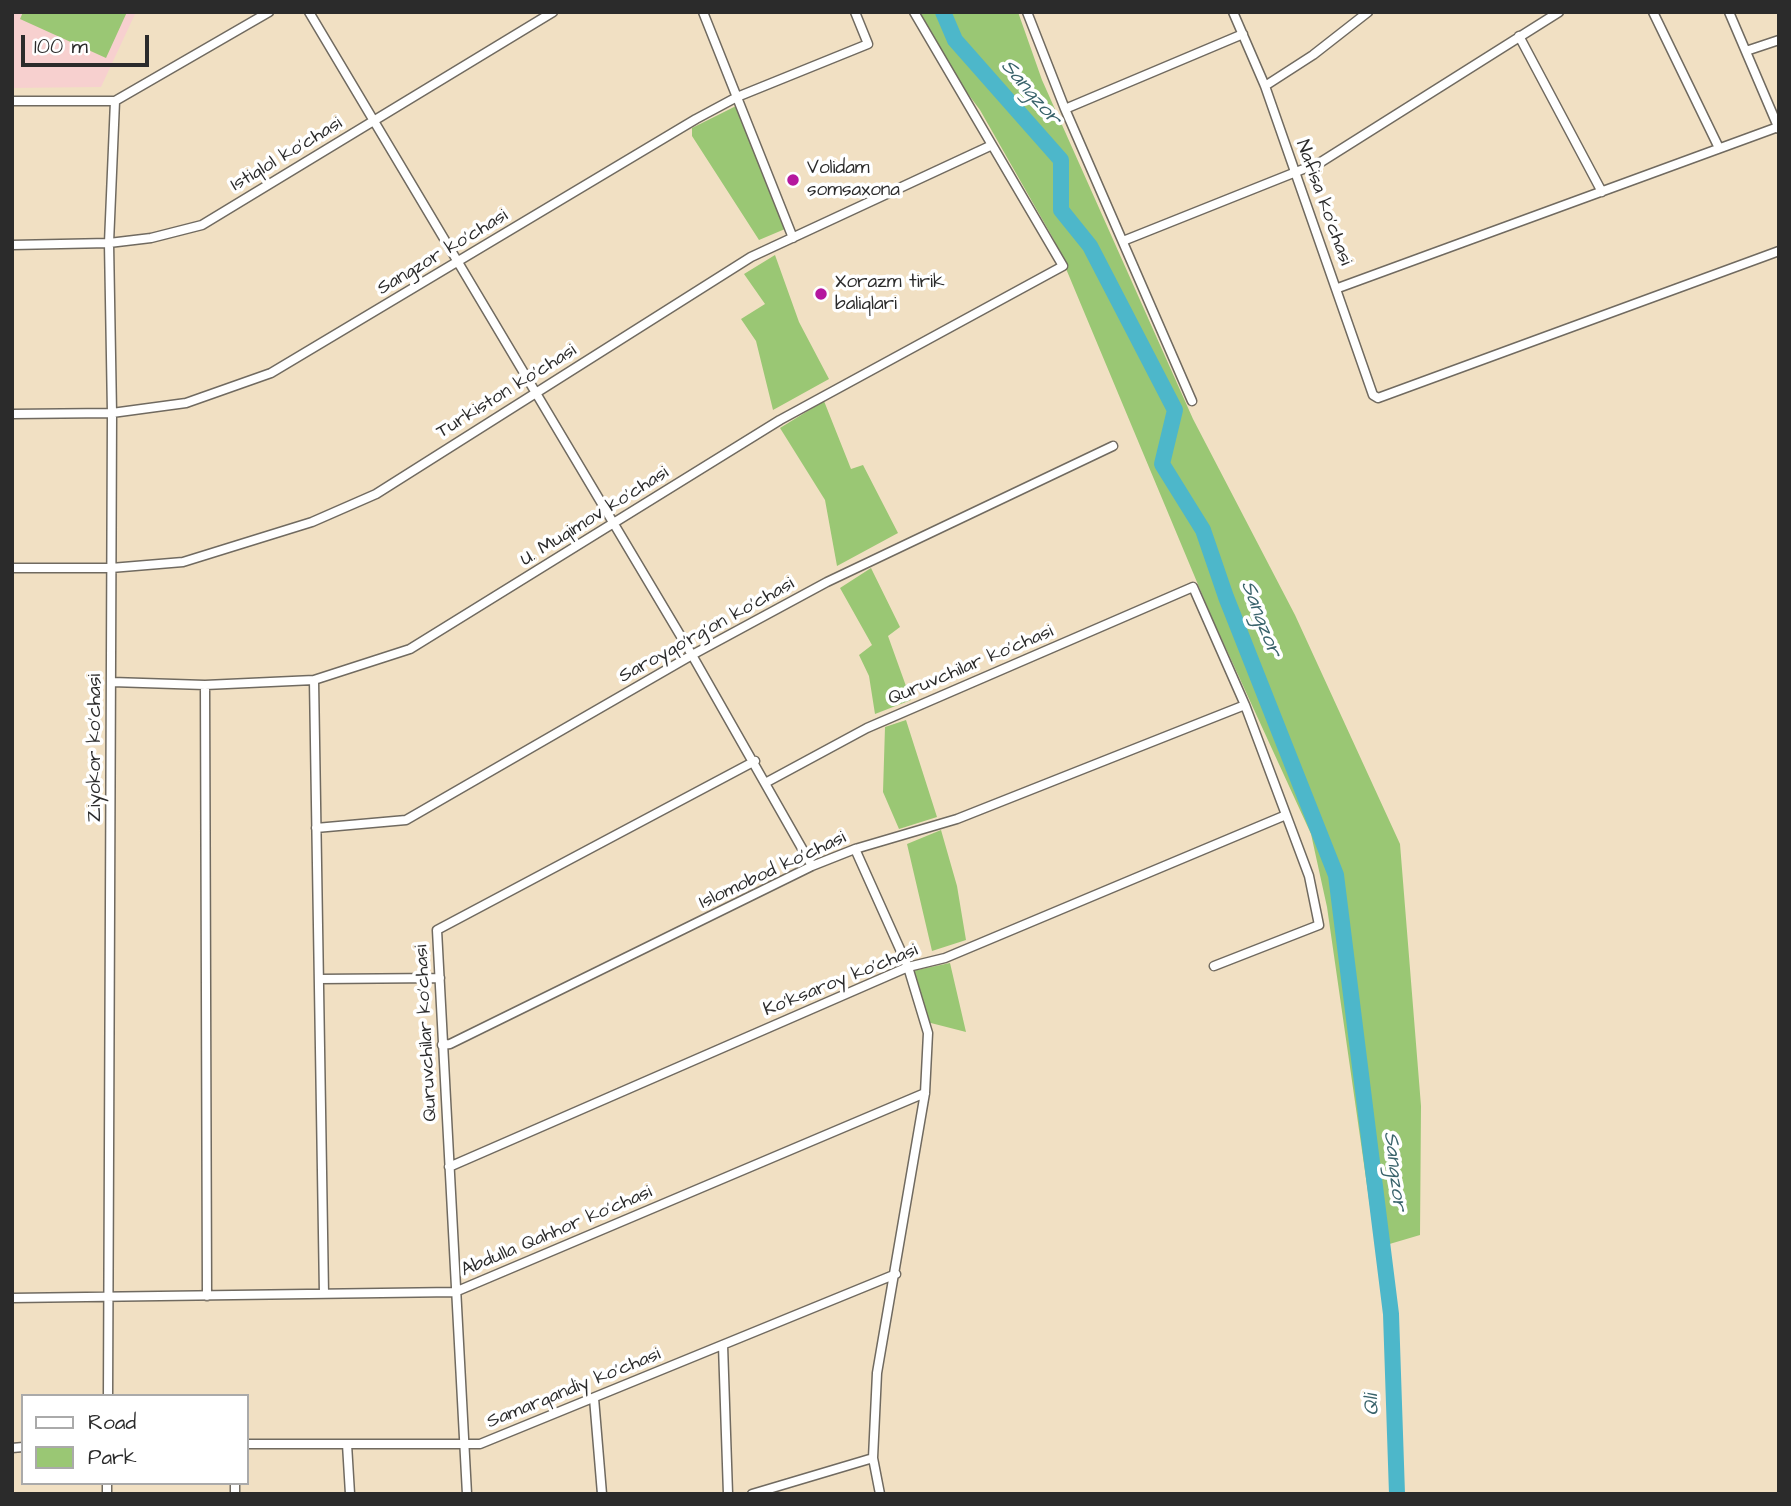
<!DOCTYPE html>
<style>
body{margin:0}
#map{position:relative;width:1791px;height:1506px;overflow:hidden;background:#f1e0c3;font-family:"Architects Daughter",sans-serif}
canvas{display:block}
.frame{position:absolute;inset:0;border:14px solid #2b2b2b;pointer-events:none}
.legend{position:absolute;left:21px;top:1394px;width:228px;height:91px;box-sizing:border-box;background:#fff;border:2px solid #aaa;margin:0;padding:9px 12px;list-style:none;font-size:21px;color:#2b2b2b}
.legend li{display:flex;align-items:center;gap:14px;height:35px}
.legend b{width:35px;border:2px solid #aaa}
.scale{position:absolute;left:21px;top:35px;width:128px;height:32px;box-sizing:border-box;border:4px solid #2b2b2b;border-top:0;padding-left:9px;font-size:21px;line-height:24px;white-space:nowrap;color:#2b2b2b;-webkit-text-stroke:5px #fff;paint-order:stroke}
</style>
<div id="map">
<canvas width="1791" height="1506"></canvas>
<div class="frame"></div>
<ul class="legend">
<li><b style="height:9px;background:#fff"></b>Road</li>
<li><b style="height:19px;background:#9ac774"></b>Park</li>
</ul>
<div class="scale">100 m</div>
</div>
<script>
const ctx = document.querySelector('canvas').getContext('2d');
ctx.lineJoin = 'round';
function fill(path, color) { ctx.fillStyle = color; ctx.fill(path, 'evenodd'); }
const shape = rows => new Path2D(rows.map(r => 'M' + r).join(''));
function stroke(path, color, width, dash) { ctx.strokeStyle = color; ctx.lineWidth = width; ctx.lineCap = dash ? 'butt' : 'round'; ctx.setLineDash(dash || []); ctx.stroke(path); }
function write(font, color, halo, rows, align = 'center') {
  ctx.font = font + ' "Architects Daughter",sans-serif'; ctx.lineWidth = 7; ctx.setLineDash([]); ctx.textBaseline = 'middle'; ctx.strokeStyle = halo; ctx.fillStyle = color; for (const [text, x, y, turn = 0] of rows) {
    ctx.save(); ctx.translate(x, y); ctx.rotate((+turn || 0) * Math.PI / 180); ctx.textAlign = isNaN(turn) ? turn : align; if (halo) ctx.strokeText(text, 0, 0); ctx.fillText(text, 0, 0); ctx.restore();
  }
}
const built = shape([
 [12,12,136,12,101,87,12,88]
]);
const green = shape([
 [23,12,127,12,106,58,20,19],
 [920,12,1018,12,1042,80,1193,419,1295,615,1400,844,1421,1106,1420,1235,1376,1248,1327,907,1311,834,1212,618,1054,240,980,110,953,74],
 [736,106,785,229,759,240,692,136,692,128],
 [775,255,799,322,829,379,773,410,756,341,741,319,765,304,744,274],
 [824,401,851,469,863,465,898,533,837,566,825,500,780,428],
 [871,568,900,627,888,636,911,700,875,714,869,676,859,655,872,645,840,588],
 [906,720,937,817,899,829,883,792,885,727],
 [941,830,957,886,966,940,932,951,907,844],
 [950,963,966,1032,927,1022,912,971]
]);
const river = shape([
 [943,12,955,40,1061,160,1061,210,1090,246,1175,410,1162,464,1203,530,1226,597,1336,875,1391,1314,1397,1494]
]);
const street = shape([
 [309,12,692,655,812,866],
 [703,12,793,238],
 [1027,12,1065,109,1192,401],
 [1233,12,1265,86,1373,395,1378,398,1779,251],
 [1653,12,1719,148],
 [1729,12,1779,129],
 [1519,36,1602,192],
 [1746,51,1779,40],
 [1265,86,1313,55,1368,12],
 [12,101,115,101,269,12],
 [1065,109,1243,34],
 [1123,241,1321,162,1559,12],
 [12,245,109,243,151,238,202,225,553,12],
 [1338,288,1778,127],
 [12,414,112,413,186,403,271,373,696,119,737,97,868,44,855,12],
 [12,568,111,568,183,562,312,522,376,494,751,257,990,146],
 [314,680,324,1294],
 [112,682,205,685,314,680,410,649,780,420,1063,266,914,12],
 [205,685,207,1296],
 [767,782,867,728,1193,587,1245,705,1309,876,1319,925,1214,966],
 [316,828,406,820,692,655,827,582,1113,446],
 [855,849,908,967,928,1033,925,1093,877,1373,873,1458,880,1494],
 [319,979,440,978],
 [442,1045,450,1044,812,866,855,849,957,819,1245,705],
 [449,1167,908,967,945,958,1286,815],
 [12,1298,455,1292,925,1093],
 [723,1345,728,1494],
 [108,1396,112,413,109,243,115,101],
 [594,1398,602,1494],
 [247,1444,480,1444,896,1274],
 [347,1444,350,1494],
 [12,1448,23,1447],
 [235,1483,235,1494],
 [107,1494,107,1483],
 [467,1494,437,930,755,761],
 [752,1494,873,1458]
]);
const markers = [
 [793,180,7,"#b5179e"],
 [821,294,7,"#b5179e"]
];
const streetNames = [
 ["Istiqlol ko'chasi",287,155,-31],
 ["Nafisa ko'chasi",1323,203,70],
 ["Sangzor ko'chasi",443,253,-31],
 ["Turkiston ko'chasi",507,392,-32],
 ["U. Muqimov ko'chasi",595,517,-32],
 ["Saroyqo'rg'on ko'chasi",707,631,-29],
 ["Quruvchilar ko'chasi",971,666,-23],
 ["Ziyokor ko'chasi",96,748,-90],
 ["Islomobod ko'chasi",773,871,-25],
 ["Ko'ksaroy ko'chasi",841,981,-22],
 ["Quruvchilar ko'chasi",427,1033,-93],
 ["Abdulla Qahhor ko'chasi",557,1232,-23],
 ["Samarqandiy ko'chasi",574,1389,-22]
];
const poiNames = [
 ["Volidam",807,169],
 ["somsaxona",807,191],
 ["Xorazm tirik",835,283],
 ["baliqlari",835,305]
];
const waterNames = [
 ["Sangzor",1030,93,49],
 ["Sangzor",1260,619,69],
 ["Sangzor",1394,1171,83],
 ["Qli",1373,1405,-92]
];
fill(built, '#f7d0cf');
fill(green, '#9ac774');
stroke(river, '#4db7ca', 16);
stroke(street, '#706a60', 11);
stroke(street, '#fff', 8);
for (const [x, y, r, color] of markers) { const dot = new Path2D(); dot.arc(x, y, r, 0, 2 * Math.PI); ctx.fillStyle = color; ctx.fill(dot); stroke(dot, '#fff', 2.5); }
write('19px', '#2b2b2b', '#fff', streetNames);
write('19px', '#2b2b2b', '#fff', poiNames, 'left');
write('italic 21px', '#39636b', '#fff', waterNames);
</script>
